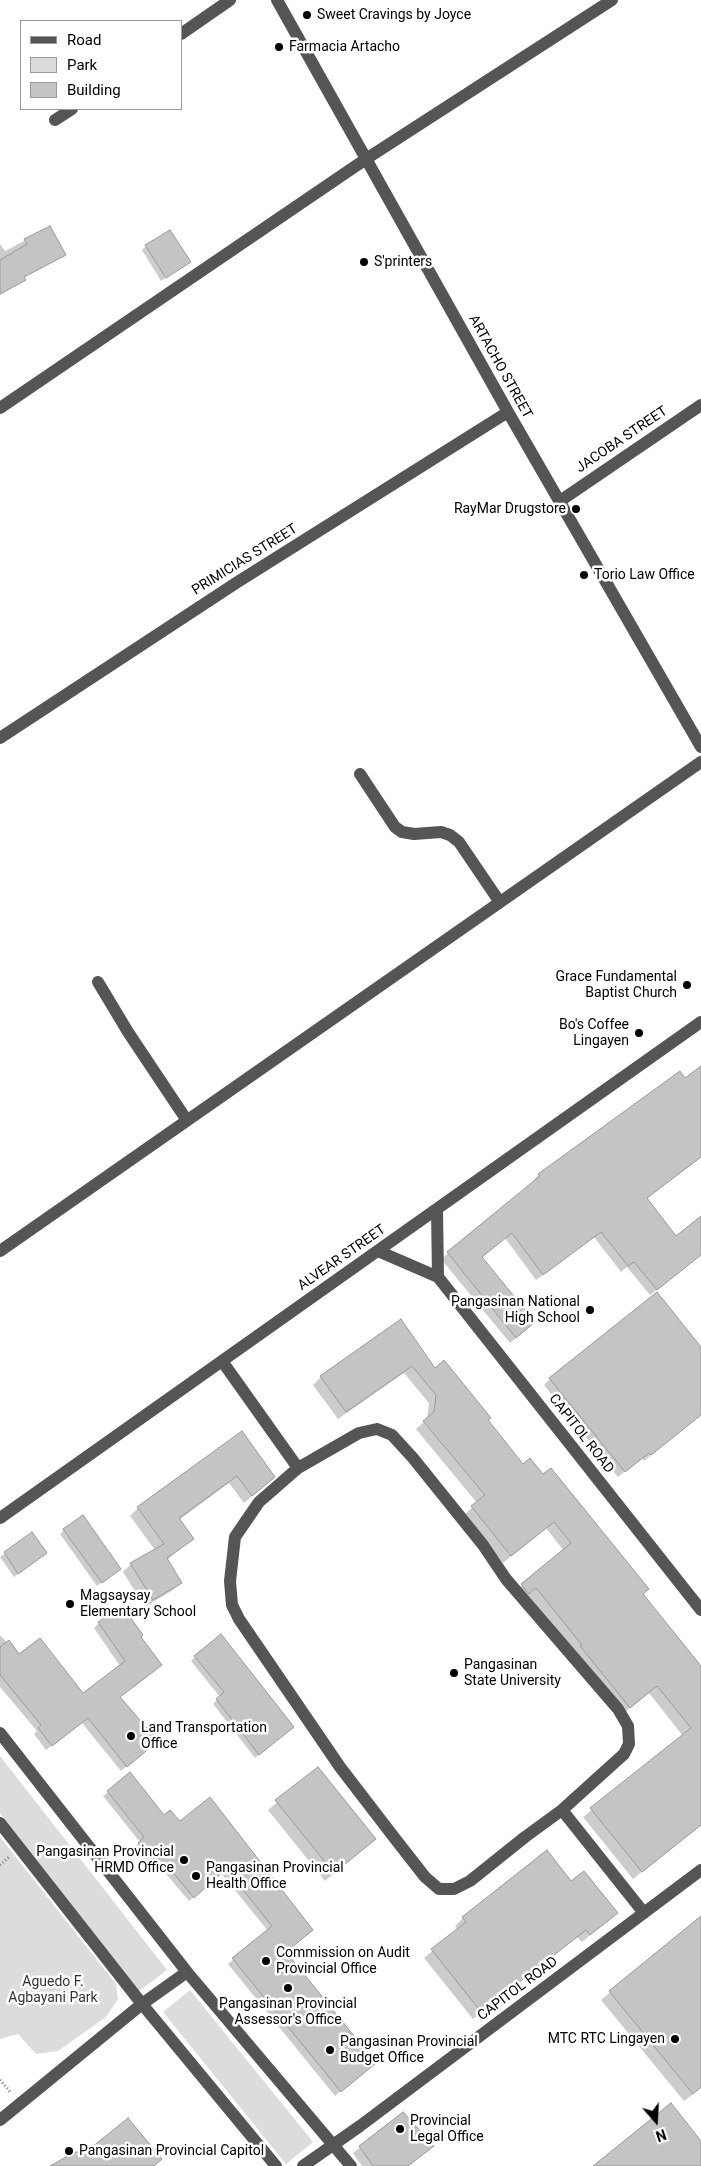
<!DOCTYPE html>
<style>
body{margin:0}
#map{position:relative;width:701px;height:2166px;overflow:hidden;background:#fff;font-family:Roboto,sans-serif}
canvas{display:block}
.legend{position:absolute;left:20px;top:20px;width:162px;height:90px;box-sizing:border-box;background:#fff;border:1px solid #999;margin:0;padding:6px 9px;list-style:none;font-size:15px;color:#000}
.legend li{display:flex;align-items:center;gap:10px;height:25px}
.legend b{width:25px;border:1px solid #999}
.north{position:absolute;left:631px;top:2096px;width:50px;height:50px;-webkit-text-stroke:4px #fff;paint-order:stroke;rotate:161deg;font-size:14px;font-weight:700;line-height:20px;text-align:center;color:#000}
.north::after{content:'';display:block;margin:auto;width:18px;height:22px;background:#000;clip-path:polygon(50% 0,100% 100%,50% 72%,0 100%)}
</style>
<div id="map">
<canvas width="701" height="2166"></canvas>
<ul class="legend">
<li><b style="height:6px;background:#555"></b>Road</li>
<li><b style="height:14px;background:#dcdcdc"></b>Park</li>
<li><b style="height:14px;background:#c4c4c4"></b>Building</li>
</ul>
<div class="north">N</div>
</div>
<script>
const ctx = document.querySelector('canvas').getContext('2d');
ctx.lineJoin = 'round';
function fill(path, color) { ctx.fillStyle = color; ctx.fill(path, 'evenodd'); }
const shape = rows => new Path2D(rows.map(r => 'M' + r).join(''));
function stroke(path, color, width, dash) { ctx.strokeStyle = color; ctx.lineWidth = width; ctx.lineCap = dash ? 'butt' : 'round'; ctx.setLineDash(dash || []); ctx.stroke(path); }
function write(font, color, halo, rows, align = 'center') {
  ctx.font = font + ' Roboto,sans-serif'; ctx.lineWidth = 5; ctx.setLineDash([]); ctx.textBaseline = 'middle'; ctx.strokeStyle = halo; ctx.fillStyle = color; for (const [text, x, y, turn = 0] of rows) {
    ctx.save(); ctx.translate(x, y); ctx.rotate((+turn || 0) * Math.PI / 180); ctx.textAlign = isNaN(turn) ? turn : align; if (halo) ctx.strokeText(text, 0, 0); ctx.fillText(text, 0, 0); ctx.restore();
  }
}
const green = shape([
 [0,1756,167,1970,139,1991,0,1813],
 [0,1837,116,1984,118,1999,106,2017,58,2051,36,2054,18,2034,0,2039],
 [190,1990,313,2142,286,2164,163,2012]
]);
const shadow = shape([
 [49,228,64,255,23,278,20,283,0,295,0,244,5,251],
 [146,246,189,262,161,281,142,250],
 [701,1068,701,1157,646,1199,676,1238,701,1217,701,1254,650,1295,627,1267,621,1272,594,1237,536,1280,505,1238,480,1258,527,1329,510,1343,441,1259,534,1183,533,1181,539,1174],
 [401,1321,435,1369,486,1421,523,1466,642,1595,699,1666,701,1665,701,1825,633,1879,583,1817,683,1736,649,1693,621,1715,528,1595,521,1601,514,1592,564,1551,546,1528,503,1563,464,1515,477,1503,416,1429,427,1419,429,1403,404,1373,338,1419,313,1385,321,1377],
 [701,1349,701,1415,644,1461,642,1458,618,1477,544,1385,550,1379],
 [241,1433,274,1477,244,1503,229,1483,179,1520,192,1539,167,1560,181,1583,173,1590,145,1607,123,1572,131,1564,155,1550,130,1516,138,1508],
 [64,1530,120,1569,97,1586,60,1534],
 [32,1534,45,1553,14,1577,0,1557],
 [99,1623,139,1637,156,1670,119,1698,151,1746,121,1771,82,1723,46,1750,34,1734,37,1731,0,1687,0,1635,19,1656,83,1695,120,1666,94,1628],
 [195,1657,288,1731,255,1758,213,1704,220,1697,191,1661],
 [317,1768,374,1839,325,1881,268,1810],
 [108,1792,180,1823,312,1930,285,1953,370,2068,335,2096,228,1964,268,1931,221,1873,189,1901,156,1862,150,1867,134,1848,140,1842,103,1796],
 [547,1852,571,1883,616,1913,582,1942,577,1937,473,2019,424,1958,458,1930,455,1926,463,1918],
 [699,1919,701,1922,701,2088,684,2101,601,2000],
 [403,2114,426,2152,408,2166,362,2166,353,2153]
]);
const building = shape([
 [50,226,66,255,24,277,26,280,0,294,0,260,27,244,24,239,50,226],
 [170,230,191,262,166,278,145,245,170,230],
 [701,1066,701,1157,647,1198,676,1236,701,1216,701,1255,657,1290,634,1262,628,1266,601,1232,543,1275,512,1233,482,1257,535,1322,516,1338,447,1252,540,1176,538,1174,680,1071,685,1078,701,1066],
 [657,1292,701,1347,701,1415,651,1455,649,1453,625,1472,549,1378,657,1292],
 [401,1319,435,1368,444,1360,491,1418,488,1420,523,1464,530,1458,543,1474,551,1468,649,1589,643,1594,701,1666,701,1825,642,1872,590,1808,691,1728,657,1686,630,1708,580,1646,582,1645,536,1588,529,1594,521,1584,571,1543,554,1522,511,1556,471,1506,485,1495,423,1421,434,1412,436,1395,412,1366,346,1412,320,1376,401,1319],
 [242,1431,275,1477,252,1496,237,1476,179,1518,194,1539,167,1558,182,1583,153,1600,130,1563,164,1544,137,1507,242,1431],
 [83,1515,121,1569,102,1583,63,1529,83,1515],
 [32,1532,47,1553,18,1574,4,1552,32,1532],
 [122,1606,143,1635,141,1637,162,1665,120,1697,158,1741,127,1767,88,1718,52,1746,38,1728,41,1725,0,1675,0,1647,9,1640,19,1654,40,1638,83,1693,125,1661,98,1622,122,1606],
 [221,1634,294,1727,259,1755,216,1699,224,1692,194,1656,221,1634],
 [318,1767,376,1839,334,1873,275,1800,318,1767],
 [130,1772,164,1815,170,1810,180,1821,210,1797,313,1930,286,1952,376,2063,341,2092,232,1958,272,1926,226,1869,194,1898,161,1858,155,1863,138,1843,144,1837,107,1791,130,1772],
 [547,1850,571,1881,584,1871,618,1913,590,1935,586,1930,481,2012,431,1949,466,1922,462,1917,547,1850],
 [701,1916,701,2087,693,2094,609,1991,701,1916],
 [671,2103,701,2141,701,2166,593,2166,671,2103],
 [403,2112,434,2146,408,2166,373,2166,359,2146,403,2112],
 [128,2118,162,2159,154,2166,50,2166,75,2152,86,2152,128,2118]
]);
const path = shape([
 [0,1865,9,1857],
 [0,2080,11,2093]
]);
const minor = shape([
 [277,0,508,412,701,747],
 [181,34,230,0],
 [55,120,72,109],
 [0,408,366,159,612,0],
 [560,501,701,405],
 [0,738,236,583,508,412],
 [360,774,395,827,402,832,414,834,441,832,450,835,459,842,499,901],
 [98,982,128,1032,186,1119],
 [437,1209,438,1277],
 [0,1251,701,762],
 [378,1251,438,1277,701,1610],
 [222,1361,298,1468],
 [377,1429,392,1435,413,1458,483,1545,506,1579,618,1709,628,1726,629,1744,624,1754,562,1810,525,1837,470,1881,454,1889,439,1889,425,1877,393,1836,340,1767,239,1619,232,1605,230,1581,235,1537,259,1502,298,1468,359,1433,377,1429],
 [0,1518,701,1022],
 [0,1733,187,1972,351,2166],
 [562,1810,644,1913],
 [0,1823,142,2004,276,2166],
 [0,2120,142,2004,187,1972],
 [303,2166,360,2126,701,1870]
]);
const markers = [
 [307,15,5,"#000"],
 [279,47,5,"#000"],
 [364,262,5,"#000"],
 [576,509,5,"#000"],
 [584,575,5,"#000"],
 [687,985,5,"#000"],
 [639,1033,5,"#000"],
 [590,1310,5,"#000"],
 [70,1604,5,"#000"],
 [454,1673,5,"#000"],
 [131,1736,5,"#000"],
 [184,1860,5,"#000"],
 [196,1876,5,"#000"],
 [266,1961,5,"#000"],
 [288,1988,5,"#000"],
 [675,2039,5,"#000"],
 [330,2050,5,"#000"],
 [400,2129,5,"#000"],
 [69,2151,5,"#000"]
];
const poiNames = [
 ["Sweet Cravings by Joyce",317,15],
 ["Farmacia Artacho",289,47],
 ["S'printers",374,262],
 ["RayMar Drugstore",566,509,"right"],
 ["Torio Law Office",594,575],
 ["Grace Fundamental",677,977,"right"],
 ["Baptist Church",677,993,"right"],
 ["Bo's Coffee",629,1025,"right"],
 ["Lingayen",629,1041,"right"],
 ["Pangasinan National",580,1302,"right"],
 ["High School",580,1318,"right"],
 ["Magsaysay",80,1596],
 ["Elementary School",80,1612],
 ["Pangasinan",464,1665],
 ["State University",464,1681],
 ["Land Transportation",141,1728],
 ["Office",141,1744],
 ["Pangasinan Provincial",174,1852,"right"],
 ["HRMD Office",174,1868,"right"],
 ["Pangasinan Provincial",206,1868],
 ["Health Office",206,1884],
 ["Commission on Audit",276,1953],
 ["Provincial Office",276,1969],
 ["Pangasinan Provincial",288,2004,"center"],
 ["Assessor's Office",288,2020,"center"],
 ["MTC RTC Lingayen",665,2039,"right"],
 ["Pangasinan Provincial",340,2042],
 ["Budget Office",340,2058],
 ["Provincial",410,2121],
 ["Legal Office",410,2137],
 ["Pangasinan Provincial Capitol",79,2151]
];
const streetNames = [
 ["ARTACHO STREET",500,367,61],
 ["JACOBA STREET",622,440,-34],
 ["PRIMICIAS STREET",245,560,-32],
 ["ALVEAR STREET",342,1258,-35],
 ["CAPITOL ROAD",581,1434,52],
 ["CAPITOL ROAD",518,1989,-37]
];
const parkNames = [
 ["Aguedo F.",53,1982],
 ["Agbayani Park",53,1998]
];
fill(green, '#dcdcdc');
fill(shadow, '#0003');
fill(building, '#c4c4c4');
stroke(building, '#999', 1);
stroke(path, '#777', 3, [1, 2.5]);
stroke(minor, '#555', 12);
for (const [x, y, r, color] of markers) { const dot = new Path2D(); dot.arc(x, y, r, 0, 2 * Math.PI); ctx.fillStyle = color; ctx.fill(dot); stroke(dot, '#fff', 2); }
write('14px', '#000', '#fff', poiNames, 'left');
write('14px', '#000', '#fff', streetNames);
write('14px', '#333', '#fff', parkNames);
</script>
